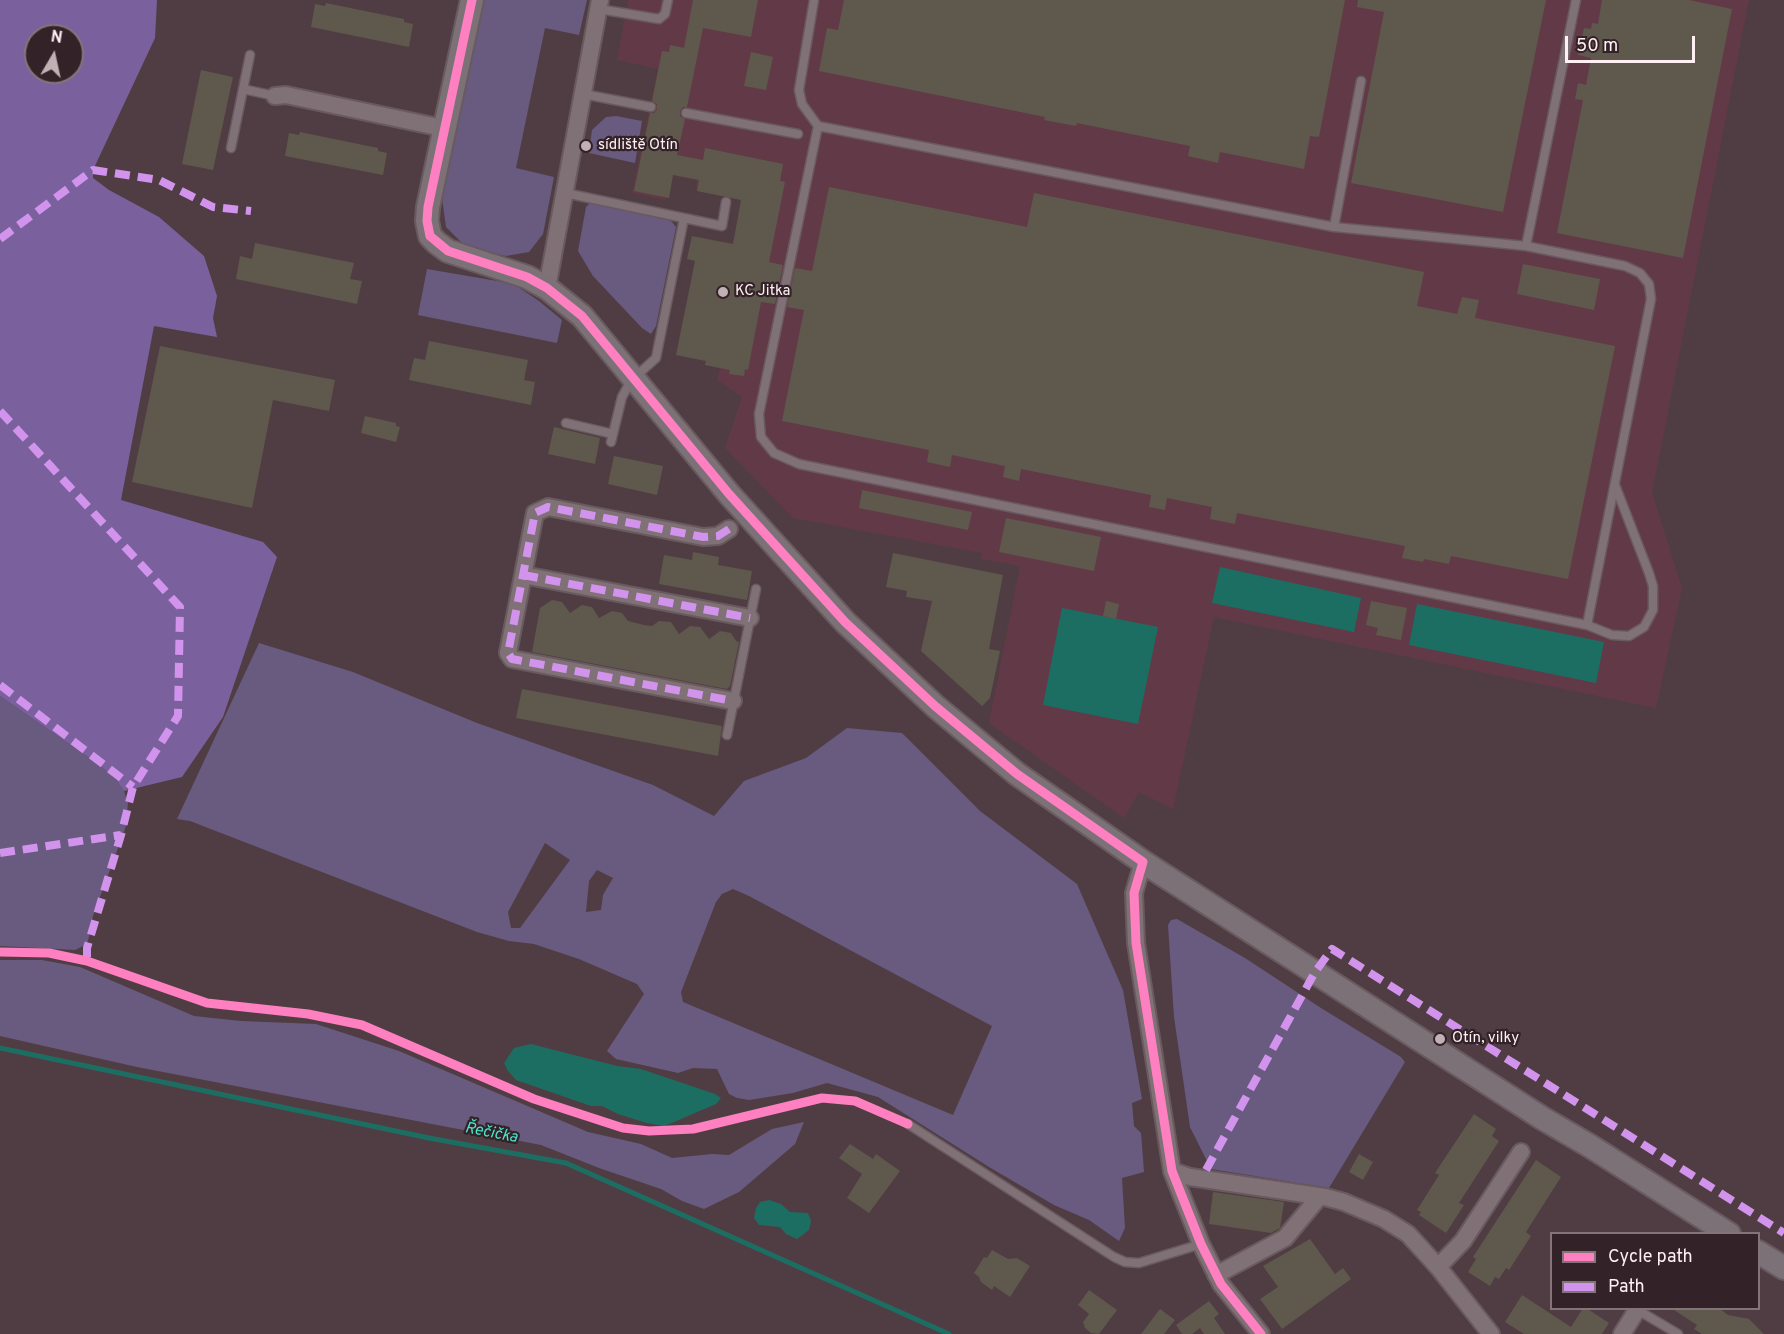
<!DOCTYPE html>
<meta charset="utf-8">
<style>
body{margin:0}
#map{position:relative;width:1784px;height:1334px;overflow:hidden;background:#503d43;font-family:Overpass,sans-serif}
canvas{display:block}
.legend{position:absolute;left:1550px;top:1232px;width:210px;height:78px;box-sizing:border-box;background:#332227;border:2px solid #847479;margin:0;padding:8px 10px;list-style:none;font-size:18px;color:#fef0f3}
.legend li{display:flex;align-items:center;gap:12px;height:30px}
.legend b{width:30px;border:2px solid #847479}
.north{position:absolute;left:24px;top:24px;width:60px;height:60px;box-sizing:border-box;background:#332227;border:2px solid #847479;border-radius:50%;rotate:9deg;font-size:16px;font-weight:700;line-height:24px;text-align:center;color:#fef0f3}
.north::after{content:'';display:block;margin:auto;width:21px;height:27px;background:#c1b1b5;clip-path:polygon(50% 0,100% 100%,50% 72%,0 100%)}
.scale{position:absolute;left:1565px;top:36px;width:130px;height:27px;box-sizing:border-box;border:3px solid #fef0f3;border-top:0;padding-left:8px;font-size:18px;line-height:21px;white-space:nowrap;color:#fef0f3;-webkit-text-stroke:4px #332227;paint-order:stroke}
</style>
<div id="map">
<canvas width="1784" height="1334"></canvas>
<ul class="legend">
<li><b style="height:8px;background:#ff80c0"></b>Cycle path</li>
<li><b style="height:8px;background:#d193ec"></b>Path</li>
</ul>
<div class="north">N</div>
<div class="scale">50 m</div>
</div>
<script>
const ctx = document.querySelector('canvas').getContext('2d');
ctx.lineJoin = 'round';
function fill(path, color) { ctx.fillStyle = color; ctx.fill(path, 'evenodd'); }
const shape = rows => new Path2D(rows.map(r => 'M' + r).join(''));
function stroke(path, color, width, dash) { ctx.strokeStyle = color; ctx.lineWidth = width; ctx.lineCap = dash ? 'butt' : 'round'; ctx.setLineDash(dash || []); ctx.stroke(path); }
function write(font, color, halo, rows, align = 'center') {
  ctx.font = font + ' Overpass,sans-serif'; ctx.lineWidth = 4.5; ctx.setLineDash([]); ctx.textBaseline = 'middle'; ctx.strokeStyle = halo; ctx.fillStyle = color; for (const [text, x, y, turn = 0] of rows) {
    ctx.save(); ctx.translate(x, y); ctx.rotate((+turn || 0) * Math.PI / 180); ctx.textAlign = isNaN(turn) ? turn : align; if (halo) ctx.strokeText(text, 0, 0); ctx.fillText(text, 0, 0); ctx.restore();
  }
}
const built = shape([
 [628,0,1749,0,1652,493,1682,588,1656,708,1214,617,1173,809,1139,792,1124,818,989,723,1020,566,981,559,982,553,793,518,725,448,742,397,717,380,721,364,778,207,696,189,697,180,672,175,666,200,632,193,658,69,617,60]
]);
const green = shape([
 [483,0,587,0,579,35,545,28,516,168,554,177,543,234,529,252,506,256,465,246,446,227,442,198],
 [616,116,642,121,635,163,589,153,592,130,606,117],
 [590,203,666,218,672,222,676,227,656,326,651,334,642,328,593,276,578,251,586,207],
 [427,269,509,283,518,287,539,301,562,320,557,343,418,315],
 [259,643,353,672,477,723,653,785,714,816,744,781,806,758,847,728,902,733,980,811,1077,884,1123,990,1142,1099,1132,1103,1134,1126,1141,1133,1144,1172,1122,1178,1125,1228,1119,1241,1089,1220,1054,1205,989,1167,878,1097,827,1083,793,1093,749,1100,737,1098,729,1094,717,1069,693,1068,678,1073,616,1059,607,1051,644,994,637,984,579,959,534,944,509,941,477,932,190,821,177,819],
 [545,843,570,860,520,928,511,928,508,912],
 [597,870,613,878,603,895,601,910,586,912,589,881],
 [733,889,749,896,992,1026,953,1115,683,1002,681,992,716,902,722,894],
 [0,696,98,764,115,778,124,791,128,803,126,826,93,916,88,941,85,945,75,950,0,946],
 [1177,919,1245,958,1321,1008,1401,1057,1405,1062,1329,1188,1211,1169,1190,1127,1174,1017,1168,925,1171,920],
 [0,960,42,960,80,967,194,1016,241,1021,316,1024,399,1051,588,1132,641,1144,672,1158,712,1154,729,1155,772,1129,804,1122,795,1144,739,1192,704,1209,682,1201,661,1189,599,1168,541,1145,137,1067,0,1036]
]);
const forest = shape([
 [0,0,157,0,155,38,93,170,93,178,109,190,159,217,204,256,217,296,213,318,217,337,154,326,121,500,263,542,277,557,223,717,182,777,124,791,115,778,98,764,0,696],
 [36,36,72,36,72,72,36,72]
]);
const water = shape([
 [1220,567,1361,598,1354,632,1212,603],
 [1417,604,1604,642,1596,683,1409,645],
 [1062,608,1158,627,1138,724,1043,705],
 [531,1044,617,1066,641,1069,715,1094,721,1098,716,1104,674,1122,664,1126,647,1123,618,1114,602,1106,591,1106,516,1080,508,1071,504,1063,514,1048],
 [769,1200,781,1204,790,1212,808,1213,811,1221,809,1230,797,1239,786,1234,780,1227,759,1225,754,1218,756,1208,760,1202]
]);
const stream = shape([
 [0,1048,429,1138,566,1163,949,1334]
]);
const building = shape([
 [693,0,758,0,751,37,703,28,687,107,683,107,680,111,680,116,685,119,677,155,703,160,705,148,783,164,780,181,785,182,769,262,783,265,775,304,761,302,748,370,745,369,744,376,729,374,730,370,705,365,706,361,676,355,695,261,687,259,692,236,733,244,741,200,697,191,699,180,673,175,669,198,634,191,650,113,654,113,657,109,657,104,652,101,662,51,669,52,670,45,684,48],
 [844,0,1345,0,1319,137,1310,136,1304,169,1220,152,1218,163,1188,156,1190,146,1077,123,1076,126,1044,120,1045,117,819,71,827,28,838,30],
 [1358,0,1546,0,1503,212,1351,183,1384,12,1357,7],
 [1602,0,1689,0,1732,9,1683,258,1557,233,1583,100,1575,99,1578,83,1586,85,1591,58,1578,55,1584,28,1591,29,1592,23,1598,24],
 [326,3,404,19,404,22,413,24,409,47,311,27,315,4,325,6],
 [751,52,773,57,766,90,744,86],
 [201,70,233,77,213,170,182,164],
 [300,132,378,148,378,151,387,153,383,175,285,156,289,133,299,135],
 [829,187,1027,227,1034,193,1424,272,1417,306,1457,314,1462,297,1479,300,1475,318,1615,346,1568,579,1451,556,1449,564,1424,559,1423,562,1402,558,1405,546,1237,513,1235,524,1210,519,1212,507,1167,498,1165,510,1149,507,1151,495,1021,469,1019,481,1003,477,1005,466,952,455,950,467,927,462,929,450,782,421,804,310,787,307,795,268,812,271],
 [255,243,354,263,350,279,362,281,357,304,236,279,240,256,252,259],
 [1523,264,1600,279,1594,310,1517,294],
 [429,341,528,360,524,380,535,382,531,405,409,380,414,358,425,360],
 [160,346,335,380,329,411,273,400,252,508,132,482],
 [365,416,396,423,396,426,400,427,396,442,361,433],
 [554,427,600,438,595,464,548,454],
 [614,456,663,466,657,495,608,484],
 [862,490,972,512,968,530,859,508],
 [1006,518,1101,537,1094,571,999,552],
 [693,552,719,557,718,565,752,571,747,600,659,584,664,555,692,560],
 [893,553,1003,575,989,649,1000,651,990,698,982,706,921,651,932,601,906,597,907,591,886,587],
 [552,600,562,602,570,613,582,605,592,607,599,618,612,611,622,613,628,621,644,625,652,626,659,621,671,622,679,634,690,626,700,627,709,639,720,631,731,633,736,641,739,642,730,686,727,689,532,652,540,608],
 [1106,601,1119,604,1116,619,1103,616],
 [1371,601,1407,608,1401,640,1376,635,1378,628,1366,625],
 [522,689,722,726,718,756,516,718],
 [1474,1114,1496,1129,1492,1136,1499,1141,1459,1203,1464,1205,1446,1233,1419,1215,1421,1212,1417,1210,1439,1175,1435,1173],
 [850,1144,873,1159,876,1154,900,1171,869,1213,847,1198,862,1174,839,1158],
 [1359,1154,1373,1162,1363,1180,1349,1172],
 [1536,1160,1561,1177,1526,1232,1531,1236,1509,1270,1506,1268,1499,1279,1495,1277,1490,1286,1468,1272,1476,1259,1473,1257],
 [1213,1192,1284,1202,1280,1228,1271,1233,1209,1224],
 [1310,1239,1335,1274,1343,1268,1351,1279,1282,1329,1260,1299,1278,1287,1263,1266],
 [992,1250,1008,1259,1017,1258,1030,1266,1010,1297,994,1286,992,1290,981,1282,979,1277,974,1273,984,1257,987,1258],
 [1089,1290,1117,1310,1099,1334,1091,1333,1085,1328,1083,1322,1089,1314,1078,1305],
 [1522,1295,1571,1327,1583,1308,1586,1308,1609,1323,1602,1334,1524,1334,1505,1322],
 [1209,1301,1219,1314,1214,1318,1225,1334,1204,1334,1200,1328,1192,1334,1182,1334,1176,1325],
 [1671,1308,1719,1308,1728,1315,1749,1319,1764,1334,1702,1334,1694,1329,1697,1325],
 [1160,1309,1175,1320,1164,1334,1141,1334]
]);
const lane = shape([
 [814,0,799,90,802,104,818,126,1334,227,1526,246,1625,266,1640,273,1649,284,1651,299,1587,625,799,464,774,453,761,437,759,414,818,126],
 [599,9,659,19,665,14,668,0],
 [243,89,275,96],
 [583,94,651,107],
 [686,113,798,134],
 [231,148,250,55],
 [565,193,722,226,726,202],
 [1334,227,1361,81],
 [1526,246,1576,0],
 [635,377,656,358,684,218],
 [566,423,613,434],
 [611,442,622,397,627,388,636,382],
 [1587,625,1612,635,1629,636,1644,627,1653,610,1653,586,1649,573,1615,485],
 [727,735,756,589],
 [908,1124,1114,1257,1125,1262,1139,1263,1201,1244],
 [1636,1309,1678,1334]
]);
const street = shape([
 [275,96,286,95,433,126],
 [547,288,600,0],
 [729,529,718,536,703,537,548,507,535,513,508,653,512,659,733,701],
 [523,575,750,618],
 [1143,862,1134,893,1136,943,1172,1171,1201,1244,1221,1284,1261,1334],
 [1172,1171,1190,1177,1325,1197,1344,1202,1384,1219,1408,1234,1438,1267,1491,1334],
 [1438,1267,1463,1241,1521,1152],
 [1216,1275,1285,1238,1319,1197],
 [1622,1334,1637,1310]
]);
const secondary = shape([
 [472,0,428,207,427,221,430,236,437,243,448,251,527,277,547,288,582,316,729,494,845,622,935,706,1017,774,1143,862,1542,1118,1590,1146,1729,1234],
 [1758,1252,1784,1268]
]);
const quiet = shape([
 [0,239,93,170,159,180,213,207,251,211],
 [0,411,180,607,178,716,133,787,121,835,87,948,87,961],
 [729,529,718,536,703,537,548,507,535,513,508,653,512,659,733,701],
 [523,575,750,618],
 [0,685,133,787],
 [0,853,121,835],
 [1206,1170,1315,972,1332,949,1784,1233]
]);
const cycleway = shape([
 [472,0,428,207,427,221,430,236,448,251,527,277,547,288,582,316,729,494,845,622,935,706,1017,774,1143,862,1134,893,1136,943,1172,1171,1201,1244,1221,1284,1261,1334],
 [0,952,49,953,87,961,207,1003,308,1014,362,1025,534,1099,623,1128,649,1131,693,1129,822,1098,855,1101,908,1124]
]);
const markers = [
 [586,146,6,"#c1b1b5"],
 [723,292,6,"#c1b1b5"],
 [1440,1039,6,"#c1b1b5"]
];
const poiNames = [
 ["sídliště Otín",598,146],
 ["KC Jitka",735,292],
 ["Otín, vilky",1452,1039]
];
const waterNames = [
 ["Řečička",491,1134,11]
];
fill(built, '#623a47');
fill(green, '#695a80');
fill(forest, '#7a619d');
fill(water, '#1d6e62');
stroke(stream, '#1d6e62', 5);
fill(building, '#5f584c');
stroke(lane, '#695a5f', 11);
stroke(street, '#695a5f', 20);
stroke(secondary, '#695a5f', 26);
stroke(lane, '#807176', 8);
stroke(street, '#807176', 16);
stroke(secondary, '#7c7177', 22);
stroke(quiet, '#d193ec', 8, [15, 8]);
stroke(cycleway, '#ff80c0', 9);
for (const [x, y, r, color] of markers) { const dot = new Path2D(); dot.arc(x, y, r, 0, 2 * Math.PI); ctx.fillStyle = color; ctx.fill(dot); stroke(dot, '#332227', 2); }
write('15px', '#fef0f3', '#332227', poiNames, 'left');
write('italic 16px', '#48e7cd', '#332227', waterNames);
</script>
